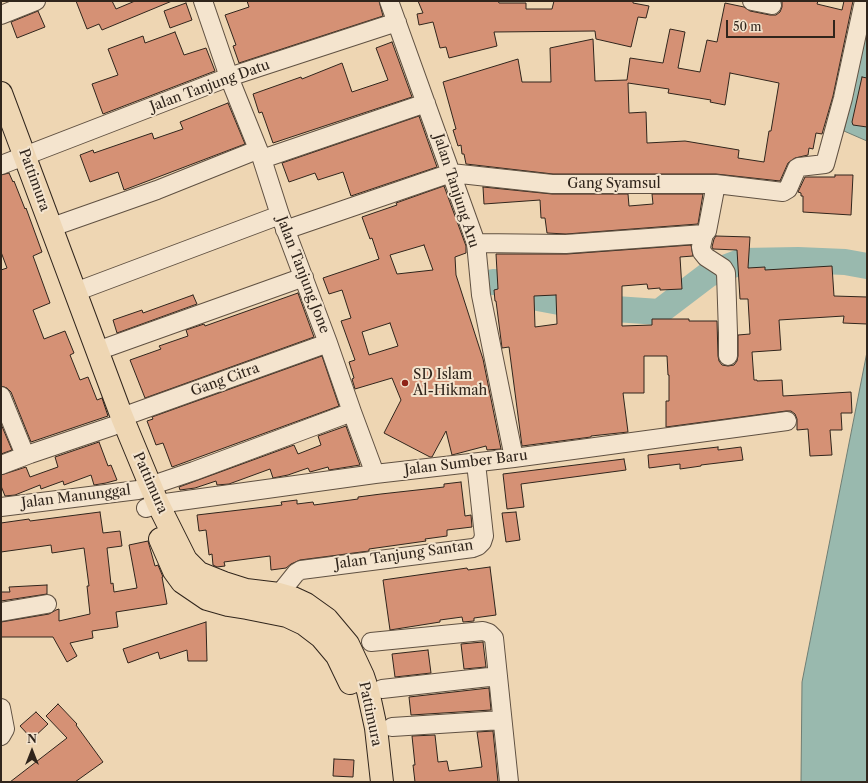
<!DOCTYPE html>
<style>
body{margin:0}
#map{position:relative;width:868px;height:783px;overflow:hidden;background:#eed6b3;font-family:"Libre Caslon Text",serif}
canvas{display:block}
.frame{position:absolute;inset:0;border:2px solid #30251c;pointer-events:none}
.north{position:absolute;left:12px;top:731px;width:40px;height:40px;-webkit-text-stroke:3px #f4e4ce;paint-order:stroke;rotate:0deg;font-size:11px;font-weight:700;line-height:16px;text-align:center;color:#30251c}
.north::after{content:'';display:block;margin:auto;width:14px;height:18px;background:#30251c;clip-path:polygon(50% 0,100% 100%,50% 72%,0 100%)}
.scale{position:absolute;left:726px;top:20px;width:109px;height:18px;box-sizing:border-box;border:2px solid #30251c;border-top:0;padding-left:5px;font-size:12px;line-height:14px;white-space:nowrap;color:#30251c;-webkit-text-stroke:3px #f4e4ce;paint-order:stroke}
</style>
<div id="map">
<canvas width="868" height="783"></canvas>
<div class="frame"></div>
<div class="north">N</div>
<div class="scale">50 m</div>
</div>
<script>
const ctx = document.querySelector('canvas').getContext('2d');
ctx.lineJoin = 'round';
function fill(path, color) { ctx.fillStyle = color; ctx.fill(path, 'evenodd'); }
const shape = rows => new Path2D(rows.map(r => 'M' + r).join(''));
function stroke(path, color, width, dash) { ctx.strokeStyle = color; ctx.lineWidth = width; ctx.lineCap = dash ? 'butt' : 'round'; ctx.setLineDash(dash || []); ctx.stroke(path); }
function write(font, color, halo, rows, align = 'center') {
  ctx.font = font + ' "Libre Caslon Text",serif'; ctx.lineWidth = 4; ctx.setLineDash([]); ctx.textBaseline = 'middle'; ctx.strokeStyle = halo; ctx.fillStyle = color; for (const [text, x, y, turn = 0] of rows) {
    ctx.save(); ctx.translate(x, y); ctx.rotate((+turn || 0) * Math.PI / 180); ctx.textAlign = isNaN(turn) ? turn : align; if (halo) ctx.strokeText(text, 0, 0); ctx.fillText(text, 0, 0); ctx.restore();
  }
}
const water = shape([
 [867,28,867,141,844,131,867,28],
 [867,352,867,782,801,782,802,682,867,352]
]);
const river = shape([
 [493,282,517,284,527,296,586,307,659,312,709,274,743,261,798,260,845,262,867,266]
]);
const building = shape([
 [76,1,112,1,116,9,135,1,172,1,102,30,99,24,87,29,76,1],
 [247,1,379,1,383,16,239,63,233,46,236,45,225,15,249,7,247,1],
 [418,1,498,1,499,3,526,3,526,9,552,9,554,1,633,1,633,3,649,6,646,18,638,17,631,47,596,39,595,31,494,32,497,46,449,58,446,47,440,48,433,22,419,25,417,14,423,13,418,1],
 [782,1,818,1,817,4,842,10,844,1,853,1,833,96,822,134,816,133,813,149,809,148,808,155,795,158,788,163,780,181,716,174,553,174,466,164,464,154,462,154,461,145,458,146,453,130,456,129,443,82,518,59,522,82,551,82,550,48,593,39,595,81,627,80,630,58,663,63,670,29,685,32,678,68,700,72,707,40,717,42,725,3,744,7,750,11,770,15,776,15,780,12,782,7,782,1],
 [730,73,779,83,771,131,769,131,764,162,738,158,739,150,685,141,647,143,646,112,629,113,628,83,669,89,668,93,711,100,710,102,725,105,730,73],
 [186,3,192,20,170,28,164,11,186,3],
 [38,11,45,27,17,38,11,22,38,11],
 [175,32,184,55,206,48,215,71,103,114,92,84,118,75,108,49,143,36,145,43,175,32],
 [392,42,412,97,273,143,262,112,259,113,253,94,301,77,302,79,342,63,352,92,388,80,376,48,392,42],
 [862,77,867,78,867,127,853,125,852,122,862,77],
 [228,103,245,144,124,190,118,172,90,182,80,155,93,150,94,153,152,133,154,139,183,129,180,122,228,103],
 [419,116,437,167,351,196,343,172,318,180,315,173,289,182,282,163,419,116],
 [9,173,13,182,14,181,25,209,26,208,42,252,33,256,50,303,33,310,44,339,65,331,74,353,70,355,80,380,88,377,97,400,102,398,108,416,31,442,11,392,7,388,1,386,1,270,7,268,1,252,1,175,9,173],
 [835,175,853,175,851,215,803,212,803,196,801,196,801,193,798,192,805,177,835,177,835,175],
 [444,186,466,246,466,253,455,257,456,275,483,359,501,449,487,450,486,446,452,455,446,431,432,457,430,457,384,433,401,400,392,378,355,389,352,379,354,378,349,362,355,360,341,321,351,318,342,290,329,294,323,278,379,259,372,238,370,239,362,217,397,205,396,203,444,186],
 [424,245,433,270,397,274,390,255,424,245],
 [390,323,398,346,369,355,362,332,390,323],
 [483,187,552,194,628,194,629,206,653,204,652,194,703,194,698,224,566,234,547,233,545,218,541,218,540,200,484,204,483,187],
 [716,236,750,237,748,268,765,267,765,270,832,266,834,296,867,297,867,324,843,323,844,316,779,320,781,350,752,352,754,380,757,380,757,381,782,380,783,396,851,392,852,413,841,413,842,430,830,430,832,455,810,456,808,429,797,430,797,419,795,414,791,411,786,411,666,427,666,401,669,401,669,375,668,375,667,356,644,356,644,393,623,393,628,432,591,436,591,437,522,446,509,347,502,348,496,301,495,301,494,290,498,289,496,254,567,254,691,245,693,256,680,257,682,289,660,290,660,288,648,289,647,284,622,286,622,326,652,325,652,319,689,319,689,321,717,321,718,356,719,361,722,365,728,366,734,365,737,361,738,356,738,335,750,334,748,299,740,299,737,250,713,249,712,247,714,239,716,236],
 [556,295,557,324,535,327,534,296,556,295],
 [298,293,314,337,145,398,130,360,161,349,159,346,188,336,186,330,204,324,205,326,298,293],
 [193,295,197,304,117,333,113,320,142,310,143,313,193,295],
 [322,356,339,406,172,467,163,443,156,445,147,421,153,419,152,417,322,356],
 [1,424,12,450,1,454,1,424],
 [346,426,360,465,329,470,328,467,310,472,308,468,288,475,273,478,270,469,229,484,217,485,216,481,195,488,180,490,179,487,294,445,298,454,321,445,318,436,346,426],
 [99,442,108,466,111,465,117,480,106,483,94,485,91,475,64,485,63,481,41,489,40,485,15,495,5,496,1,486,1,475,26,467,30,477,58,467,55,457,99,442],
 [718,447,718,450,741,447,743,460,701,465,701,466,680,469,680,464,649,468,648,455,718,447],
 [624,459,626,470,521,484,524,507,507,509,503,474,624,459],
 [461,482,465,516,471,515,472,527,447,530,447,536,425,539,426,541,369,549,369,551,300,560,291,564,286,568,271,570,270,556,224,562,225,566,217,567,213,565,212,554,209,555,206,530,199,531,197,515,282,505,281,502,297,500,297,504,313,502,314,505,358,499,358,497,381,494,444,487,444,484,461,482],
 [100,512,103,533,120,531,122,546,107,548,111,584,113,583,114,592,137,588,129,545,148,541,155,566,158,565,163,577,162,577,167,604,116,612,118,627,92,631,93,638,70,643,77,656,67,662,53,637,1,637,1,622,49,614,56,610,59,609,59,621,90,614,87,586,89,586,84,548,52,553,51,545,1,552,1,523,29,519,30,521,100,512],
 [516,512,520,540,506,542,502,513,516,512],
 [490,567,496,615,474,618,474,621,463,622,462,617,440,620,440,622,390,630,383,580,467,568,468,570,490,567],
 [47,585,47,594,1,601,1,592,10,592,9,587,47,585],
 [206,622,207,661,188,661,187,650,160,659,158,652,128,663,123,649,206,622],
 [483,642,486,667,464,669,461,644,483,642],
 [428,650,431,673,395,677,392,654,428,650],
 [489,688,491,710,411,715,409,697,489,688],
 [58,704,77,724,76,725,103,762,75,782,10,782,67,738,46,716,58,704],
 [36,712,48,724,32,739,20,726,36,712],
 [493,731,498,782,415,782,413,765,415,765,412,736,435,735,438,762,447,761,449,771,482,767,477,732,493,731],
 [334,759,354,760,353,777,333,776,334,759]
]);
const minor = shape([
 [203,1,229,77,262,159,280,215,328,343,352,412,375,474],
 [389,1,476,243,481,295,514,458],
 [752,1,772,5],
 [1,15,36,1],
 [262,159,426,103],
 [1,165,229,77,397,22],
 [52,227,157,190,257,150],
 [285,230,451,173,552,184,716,184,783,192,788,189,797,168,799,167,825,164,843,98,864,1],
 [704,234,701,247,702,252,706,257,723,268,726,273,728,333,728,356],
 [476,243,566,244,704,234,707,231,716,184],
 [75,292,280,215],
 [97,351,304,277],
 [1,396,25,455],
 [122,417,328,343],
 [1,465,30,454,113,426],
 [1,507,138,490,194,471,352,412],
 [146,508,158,504,375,474,514,458,787,421],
 [272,603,296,573,301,570,473,548,478,546,482,542,484,536,476,463],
 [1,612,47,604],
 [371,642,483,631,489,633,494,638,509,782],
 [382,689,498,676],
 [1,708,5,729,1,736],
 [392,727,502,720]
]);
const primary = shape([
 [1,93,122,417,158,504,186,560,199,573,224,583,246,590,279,594,293,598,306,604,327,619,348,644,363,676,368,691,376,728,382,782],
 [160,539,174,571,182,582,207,599,228,605,247,608,287,616,304,624,321,637,337,656,350,683]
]);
const markers = [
 [405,383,4,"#8f2418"]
];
const streetNames = [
 ["Jalan Tanjung Datu",210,86,-20],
 ["Pattimura",34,180,70],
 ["Gang Syamsul",614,184],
 ["Jalan Tanjung Aru",456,191,72],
 ["Jalan Tanjung Jone",303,275,69],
 ["Gang Citra",225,380,-20],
 ["Jalan Sumber Baru",466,463,-7],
 ["Pattimura",150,483,66],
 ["Jalan Manunggal",76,497,-7],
 ["Jalan Tanjung Santan",404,555,-8],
 ["Pattimura",370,714,78]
];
const poiNames = [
 ["SD Islam",413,375],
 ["Al-Hikmah",413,391]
];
fill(water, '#99b9ae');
stroke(water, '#6f7e74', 1);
stroke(river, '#99b9ae', 26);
fill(building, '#d59175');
stroke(building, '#30251c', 1);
stroke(minor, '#605142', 20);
stroke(primary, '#30251c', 24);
stroke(minor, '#f4e4ce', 18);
stroke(primary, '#eed6b3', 22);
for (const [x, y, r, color] of markers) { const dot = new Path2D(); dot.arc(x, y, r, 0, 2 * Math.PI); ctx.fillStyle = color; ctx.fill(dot); stroke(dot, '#f4e4ce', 1.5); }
write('14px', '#30251c', '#f4e4ce', streetNames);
write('14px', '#30251c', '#f4e4ce', poiNames, 'left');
</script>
